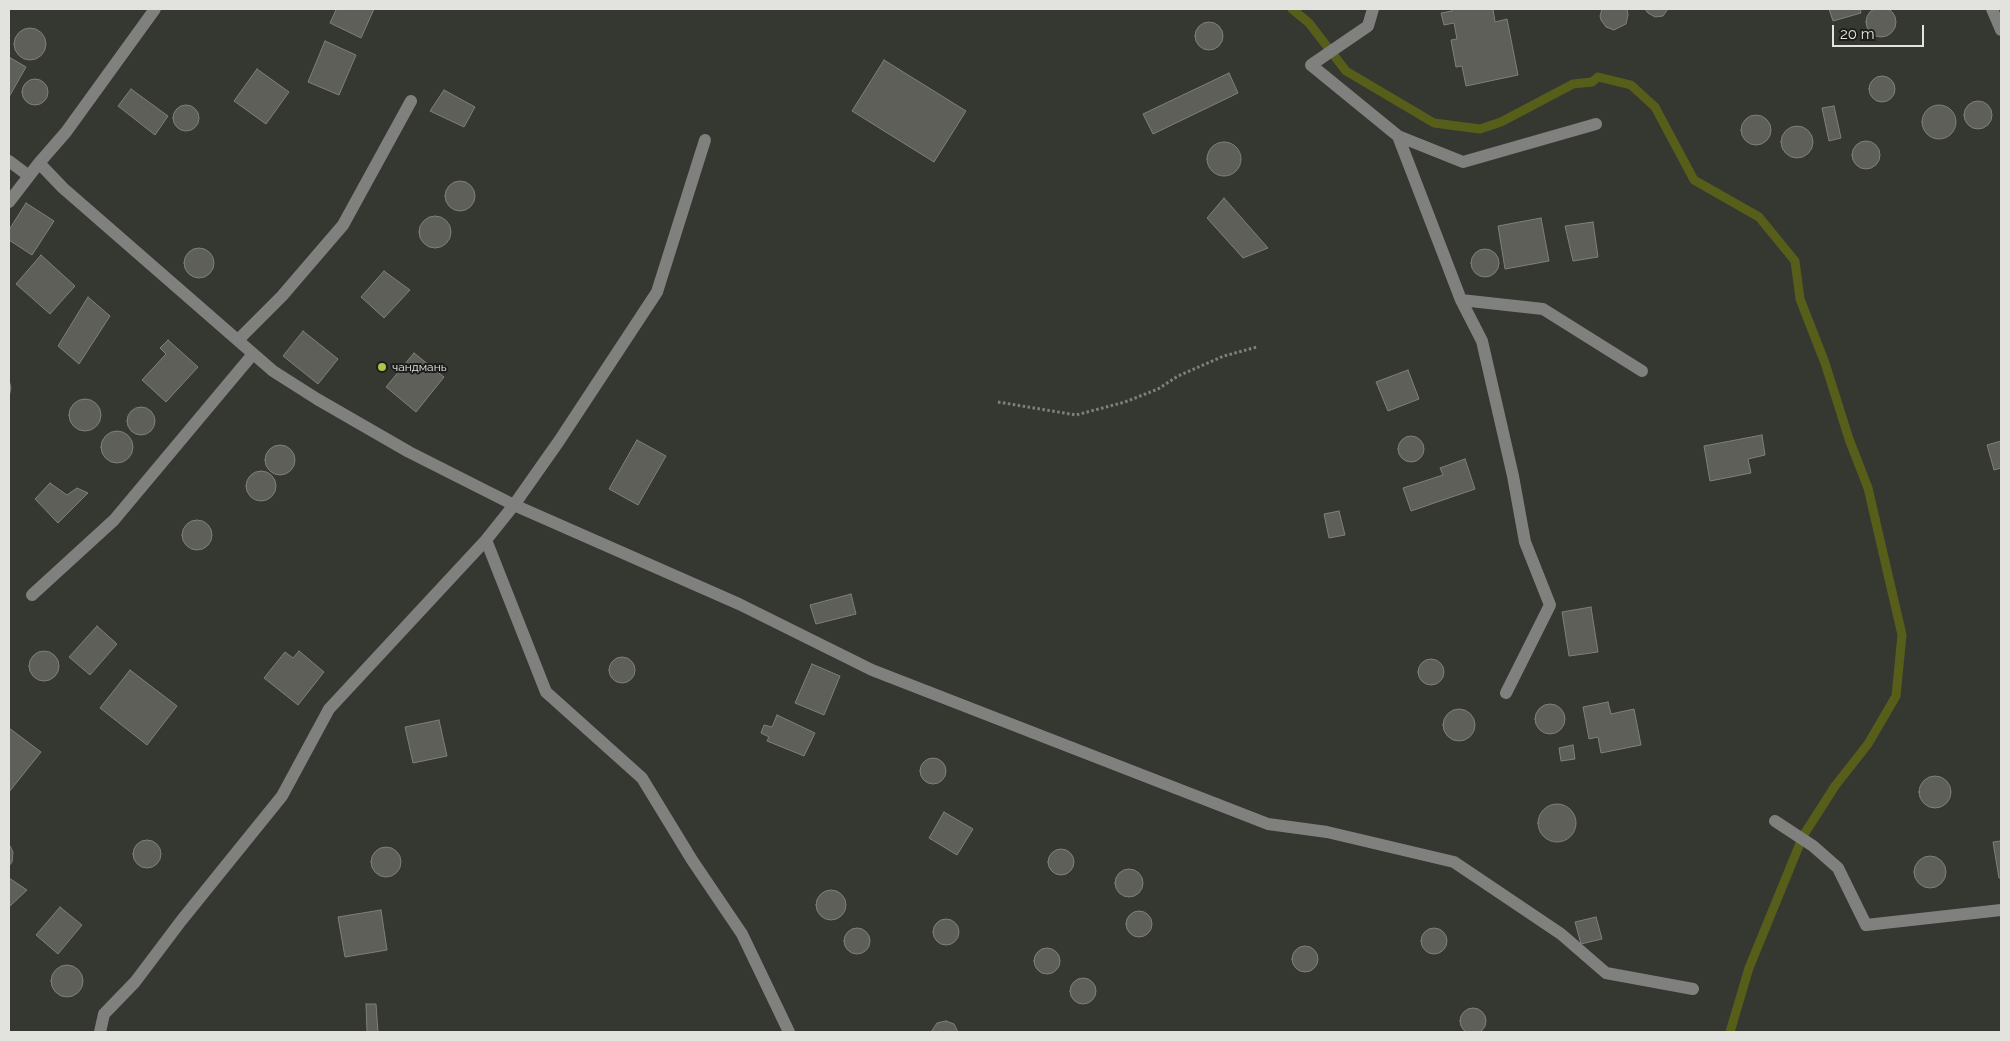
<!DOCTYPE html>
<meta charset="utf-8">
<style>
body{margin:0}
#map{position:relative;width:2010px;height:1041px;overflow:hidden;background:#353731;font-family:Raleway,sans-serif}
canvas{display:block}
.frame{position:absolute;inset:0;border:10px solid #e2e3df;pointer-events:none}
.scale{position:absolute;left:1832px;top:25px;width:92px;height:22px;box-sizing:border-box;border:2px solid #e2e3df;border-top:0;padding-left:6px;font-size:15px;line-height:18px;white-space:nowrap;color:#e2e3df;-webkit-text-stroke:4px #1d1e1b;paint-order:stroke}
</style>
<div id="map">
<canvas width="2010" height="1041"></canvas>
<div class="frame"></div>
<div class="scale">20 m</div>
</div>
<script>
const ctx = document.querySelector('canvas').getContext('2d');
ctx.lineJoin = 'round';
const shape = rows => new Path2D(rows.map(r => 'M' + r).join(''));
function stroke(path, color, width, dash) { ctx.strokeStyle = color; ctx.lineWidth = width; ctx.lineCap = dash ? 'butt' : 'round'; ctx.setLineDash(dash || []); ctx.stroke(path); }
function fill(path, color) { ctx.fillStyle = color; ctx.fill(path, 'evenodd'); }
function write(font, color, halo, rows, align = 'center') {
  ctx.font = font + ' Raleway,sans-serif'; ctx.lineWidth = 4; ctx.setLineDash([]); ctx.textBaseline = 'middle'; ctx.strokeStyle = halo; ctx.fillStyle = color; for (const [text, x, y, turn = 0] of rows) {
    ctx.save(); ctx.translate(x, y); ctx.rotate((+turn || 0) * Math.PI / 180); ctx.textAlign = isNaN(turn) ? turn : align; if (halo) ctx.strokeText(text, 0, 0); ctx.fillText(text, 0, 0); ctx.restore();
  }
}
const stream = shape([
 [1292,9,1309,23,1346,71,1434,123,1480,129,1501,122,1573,84,1592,82,1598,77,1631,85,1655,107,1694,180,1759,217,1795,261,1800,299,1825,363,1849,439,1868,488,1902,635,1896,696,1868,744,1835,786,1803,836,1749,968,1730,1032]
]);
const building = shape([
 '1866 22a15 15 0 1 1 30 0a15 15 0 1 1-30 0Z',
 [333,9,374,9,361,38,330,23,336,10,333,9],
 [1451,9,1493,9,1495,22,1507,19,1518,75,1466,86,1462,66,1456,67,1451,40,1457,39,1454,23,1444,25,1441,13,1452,11,1451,9],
 [1602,9,1627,9,1628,15,1626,24,1614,30,1606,27,1601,20,1600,16,1602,9],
 [1645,9,1668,9,1663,16,1655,17,1648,13,1645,9],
 [1829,9,1860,9,1861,13,1833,21,1829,9],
 '1195 36a14 14 0 1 1 28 0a14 14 0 1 1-28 0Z',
 '14 44a16 16 0 1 1 32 0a16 16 0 1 1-32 0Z',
 [325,41,356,55,339,95,308,82,325,41],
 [9,57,26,67,9,97,9,57],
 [884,60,966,111,934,162,852,111,884,60],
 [257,69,289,92,266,124,234,101,257,69],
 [1229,73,1238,93,1153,134,1143,114,1229,73],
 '1869 89a13 13 0 1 1 26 0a13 13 0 1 1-26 0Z',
 '22 92a13 13 0 1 1 26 0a13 13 0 1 1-26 0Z',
 [131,89,168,116,155,135,118,106,131,89],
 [444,90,475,107,464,127,430,111,444,90],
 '1964 115a14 14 0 1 1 28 0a14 14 0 1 1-28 0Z',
 '173 118a13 13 0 1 1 26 0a13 13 0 1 1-26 0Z',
 '1922 122a17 17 0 1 1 34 0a17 17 0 1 1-34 0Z',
 [1834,106,1841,138,1829,141,1822,108,1834,106],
 '1741 130a15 15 0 1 1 30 0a15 15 0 1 1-30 0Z',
 '1781 142a16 16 0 1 1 32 0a16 16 0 1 1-32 0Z',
 '1852 155a14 14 0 1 1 28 0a14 14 0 1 1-28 0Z',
 '1207 159a17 17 0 1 1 34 0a17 17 0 1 1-34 0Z',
 '445 196a15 15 0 1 1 30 0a15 15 0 1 1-30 0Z',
 [1224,198,1268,248,1243,258,1207,218,1224,198],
 [26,203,54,221,32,255,9,240,9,230,26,203],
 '419 232a16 16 0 1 1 32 0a16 16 0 1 1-32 0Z',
 [1541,218,1549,261,1505,269,1498,226,1541,218],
 [1593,222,1598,257,1573,261,1565,226,1593,222],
 '184 263a15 15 0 1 1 30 0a15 15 0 1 1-30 0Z',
 '1471 263a14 14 0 1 1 28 0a14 14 0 1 1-28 0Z',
 [41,255,75,286,50,314,16,284,41,255],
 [384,271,410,290,384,318,361,297,384,271],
 [88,297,110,316,79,364,58,346,88,297],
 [303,331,338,359,318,384,283,356,303,331],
 [168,340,198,367,166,402,142,380,166,354,160,348,168,340],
 [414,353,444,377,416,412,386,387,414,353],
 [1408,370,1419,399,1388,411,1376,382,1408,370],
 [9,380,11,388,9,397,9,380],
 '69 415a16 16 0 1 1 32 0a16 16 0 1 1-32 0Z',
 '127 421a14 14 0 1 1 28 0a14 14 0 1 1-28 0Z',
 '101 447a16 16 0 1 1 32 0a16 16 0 1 1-32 0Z',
 [1762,435,1765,455,1748,459,1751,473,1710,481,1704,446,1762,435],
 '1398 449a13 13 0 1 1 26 0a13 13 0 1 1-26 0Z',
 [637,440,666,456,638,505,609,489,637,440],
 [2001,441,2001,468,1994,470,1987,445,2001,441],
 '265 460a15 15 0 1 1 30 0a15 15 0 1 1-30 0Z',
 [1465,459,1475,489,1411,511,1403,488,1443,475,1440,468,1465,459],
 '246 486a15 15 0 1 1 30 0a15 15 0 1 1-30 0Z',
 [50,483,67,495,77,488,88,493,58,523,35,499,50,483],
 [1339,511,1345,535,1329,538,1324,514,1339,511],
 '182 535a15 15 0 1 1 30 0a15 15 0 1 1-30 0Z',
 [851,594,856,614,816,624,810,605,851,594],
 [1591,607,1598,652,1569,656,1562,612,1591,607],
 [97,626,117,644,90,675,69,657,97,626],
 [299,651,324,672,298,705,264,678,285,652,293,658,299,651],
 '29 666a15 15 0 1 1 30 0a15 15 0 1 1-30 0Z',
 '609 670a13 13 0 1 1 26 0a13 13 0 1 1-26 0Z',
 '1418 672a13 13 0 1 1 26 0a13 13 0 1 1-26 0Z',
 [812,664,840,676,824,715,795,703,812,664],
 [130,670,177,706,147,745,100,708,130,670],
 [1608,702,1611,714,1634,709,1641,745,1601,753,1598,737,1589,739,1583,707,1608,702],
 '1535 719a15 15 0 1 1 30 0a15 15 0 1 1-30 0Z',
 '1443 725a16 16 0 1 1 32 0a16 16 0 1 1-32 0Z',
 [777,715,815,733,804,756,767,741,769,737,761,733,764,725,772,727,777,715],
 [439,720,447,756,413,763,405,727,439,720],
 [9,728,41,752,9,792,9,728],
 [1573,745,1575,759,1561,761,1559,748,1573,745],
 '920 771a13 13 0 1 1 26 0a13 13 0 1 1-26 0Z',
 '1919 792a16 16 0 1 1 32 0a16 16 0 1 1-32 0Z',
 '1538 823a19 19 0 1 1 38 0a19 19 0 1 1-38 0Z',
 [944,812,973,829,957,855,929,838,944,812],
 '133 854a14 14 0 1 1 28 0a14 14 0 1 1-28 0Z',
 [2001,841,2001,878,1999,878,1993,842,2001,841],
 [9,844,13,852,12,862,9,866,9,844],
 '371 862a15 15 0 1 1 30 0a15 15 0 1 1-30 0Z',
 '1048 862a13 13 0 1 1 26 0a13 13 0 1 1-26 0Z',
 '1914 872a16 16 0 1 1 32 0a16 16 0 1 1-32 0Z',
 '1115 883a14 14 0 1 1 28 0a14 14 0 1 1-28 0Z',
 [9,878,27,890,9,907,9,878],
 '816 905a15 15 0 1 1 30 0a15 15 0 1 1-30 0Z',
 [60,907,82,925,58,954,36,935,60,907],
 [381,910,387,950,345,957,338,917,381,910],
 '1126 924a13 13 0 1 1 26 0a13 13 0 1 1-26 0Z',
 [1596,917,1602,939,1581,944,1575,922,1596,917],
 '933 932a13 13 0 1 1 26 0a13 13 0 1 1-26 0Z',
 '1421 941a13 13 0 1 1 26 0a13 13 0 1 1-26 0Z',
 '844 941a13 13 0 1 1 26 0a13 13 0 1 1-26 0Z',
 '1292 959a13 13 0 1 1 26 0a13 13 0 1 1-26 0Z',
 '1034 961a13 13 0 1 1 26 0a13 13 0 1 1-26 0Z',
 '51 981a16 16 0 1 1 32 0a16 16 0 1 1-32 0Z',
 '1070 991a13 13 0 1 1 26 0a13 13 0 1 1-26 0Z',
 [366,1004,376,1004,378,1032,367,1032,366,1004],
 '1460 1021a13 13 0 1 1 26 0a13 13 0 1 1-26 0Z',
 [946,1021,954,1024,958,1032,931,1032,937,1023,946,1021]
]);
const path = shape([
 [998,402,1076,415,1125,402,1158,389,1178,376,1224,356,1257,347]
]);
const minor = shape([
 [1373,9,1368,26,1311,65,1398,136,1461,300,1482,341,1513,476,1525,542,1550,605,1506,693],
 [1992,9,2001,30],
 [1398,136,1463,162,1596,124],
 [9,161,29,176],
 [39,163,63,188,273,371,317,399,409,452,514,505,739,604,872,670,1268,824,1327,832,1454,862,1561,934,1606,973,1693,989],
 [9,202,39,163,66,132,155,9],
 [1461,300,1543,309,1642,371],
 [238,340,282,296,343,225,411,101],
 [486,540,546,692,642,778,692,860,742,934,789,1032],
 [32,595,114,520,253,354],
 [1775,821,1813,846,1838,868,1866,925,2001,910],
 [100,1032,104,1014,135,982,181,921,282,796,329,709,486,540,514,505,559,441,657,292,705,140]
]);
const markers = [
 [382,367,5,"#b3c24b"]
];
const poiNames = [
 ["чандмань",392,367]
];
stroke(stream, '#575e1a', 9);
fill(building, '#5d5f58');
stroke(building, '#7f8079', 1);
stroke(path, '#80817c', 3, [2.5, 2.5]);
stroke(minor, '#80817e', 12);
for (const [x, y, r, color] of markers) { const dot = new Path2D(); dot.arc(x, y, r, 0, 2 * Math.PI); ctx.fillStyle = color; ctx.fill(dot); stroke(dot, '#1d1e1b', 2); }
write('12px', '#e2e3df', '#1d1e1b', poiNames, 'left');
</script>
